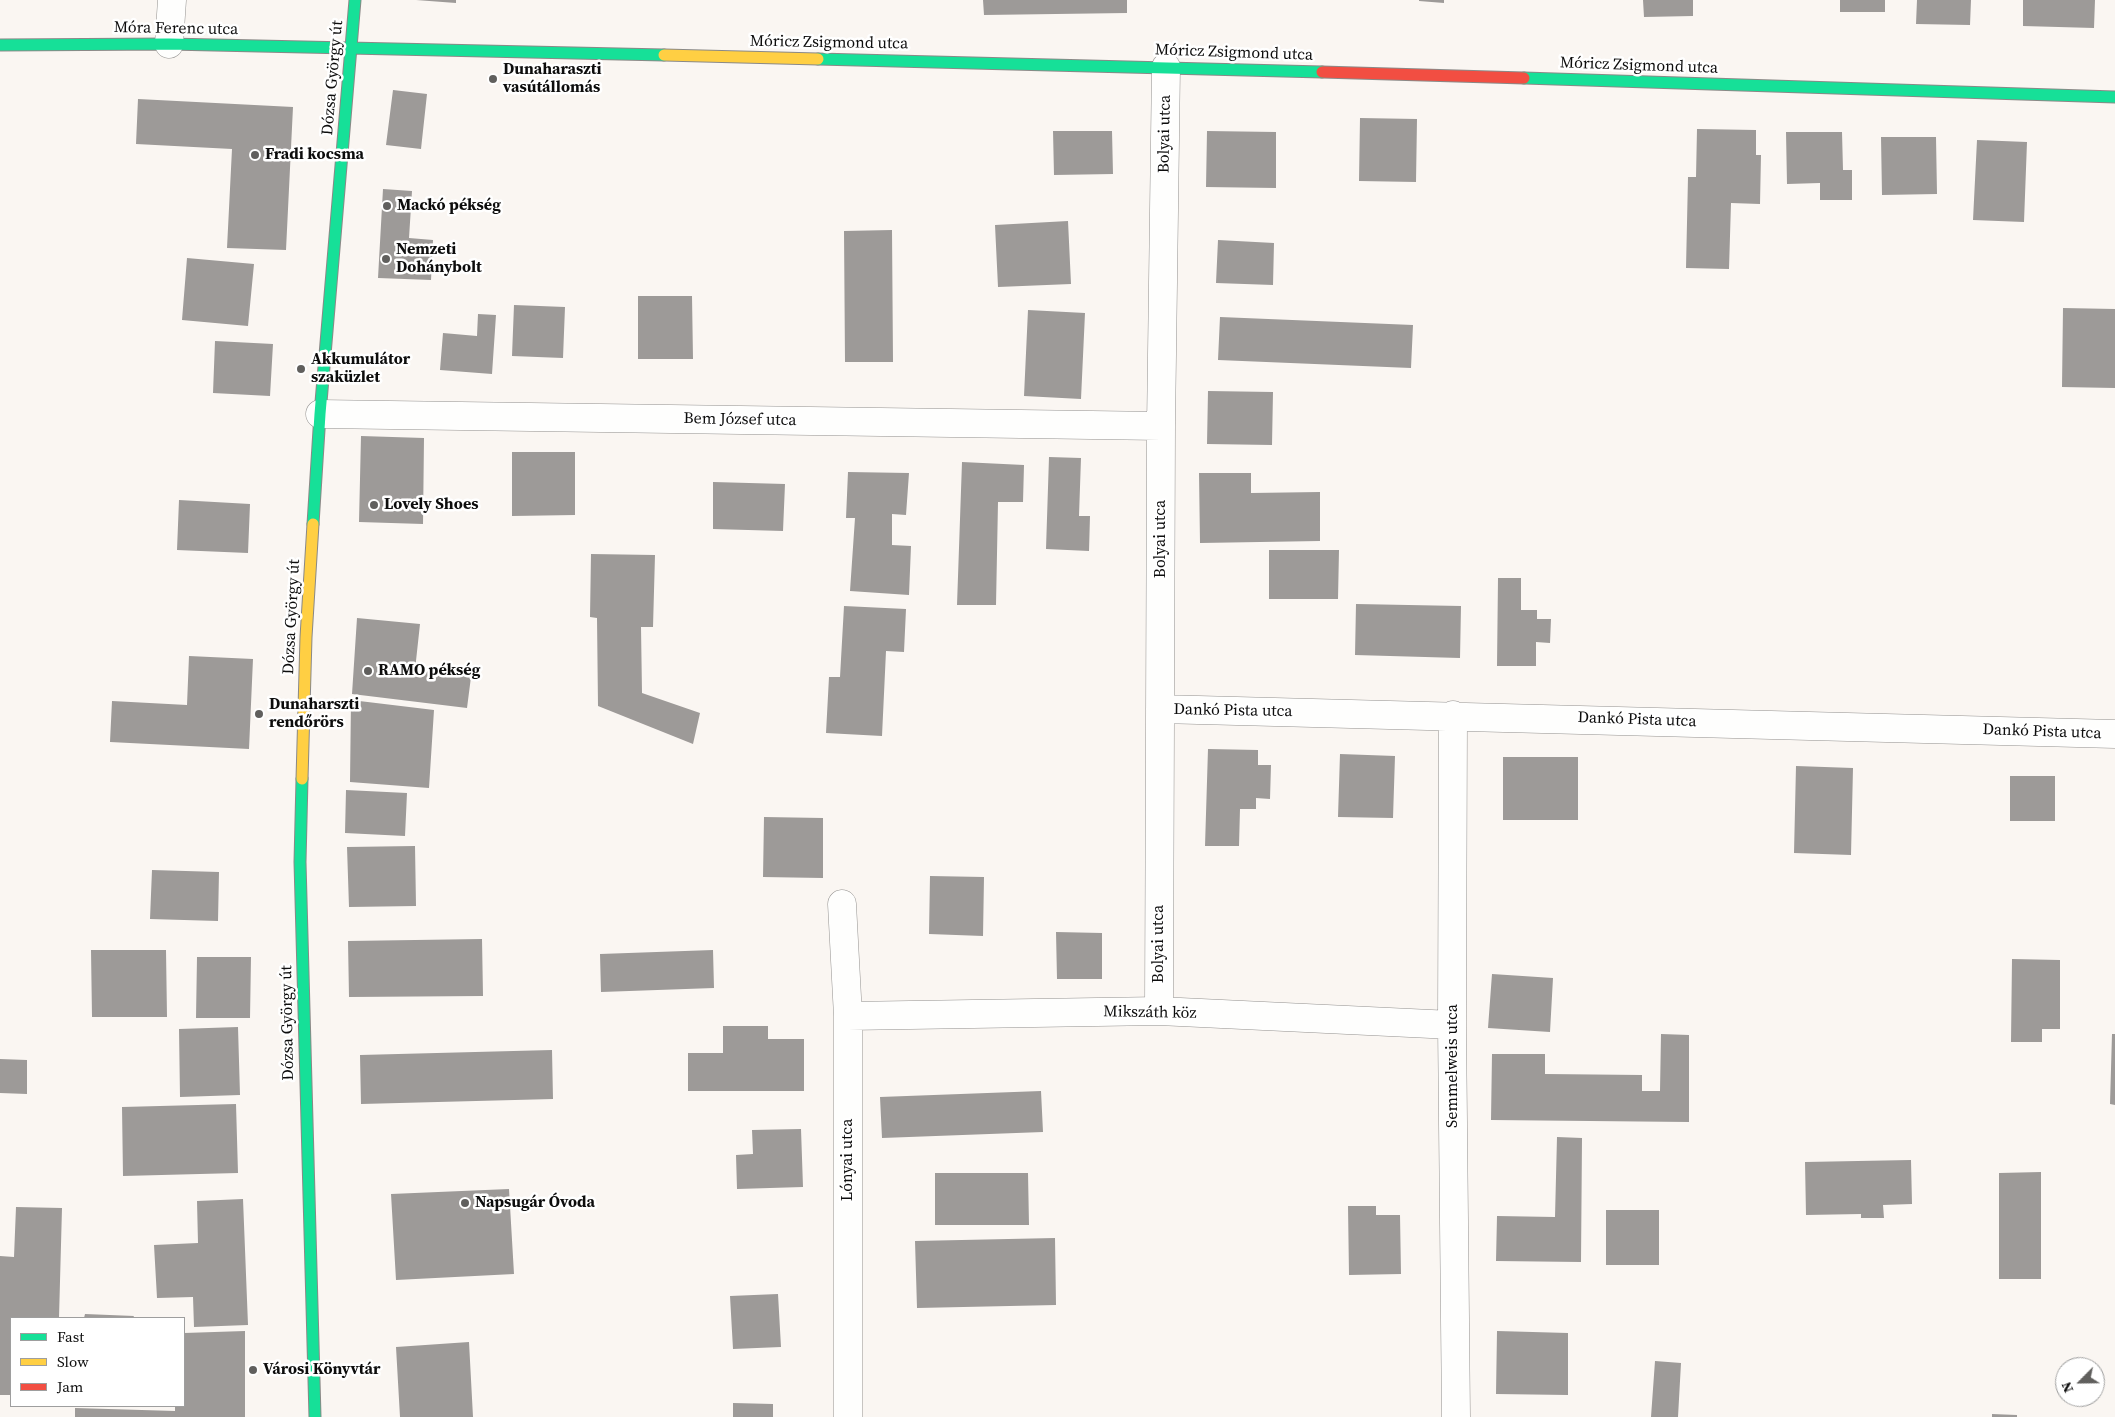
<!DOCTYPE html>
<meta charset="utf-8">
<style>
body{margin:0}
#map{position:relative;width:2115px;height:1417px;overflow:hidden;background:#faf6f2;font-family:"Source Serif 4",serif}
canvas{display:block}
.legend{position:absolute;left:10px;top:1317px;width:175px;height:90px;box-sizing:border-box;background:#fff;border:1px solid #9e9e9e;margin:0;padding:6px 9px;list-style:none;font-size:15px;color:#0d0d0d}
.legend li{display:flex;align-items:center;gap:10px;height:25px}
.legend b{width:25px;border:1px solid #9e9e9e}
.north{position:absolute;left:2055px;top:1357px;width:50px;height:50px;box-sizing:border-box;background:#fff;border:1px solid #9e9e9e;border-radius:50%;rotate:247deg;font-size:14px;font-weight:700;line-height:20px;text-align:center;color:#0d0d0d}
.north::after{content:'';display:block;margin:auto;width:18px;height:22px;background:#605f5d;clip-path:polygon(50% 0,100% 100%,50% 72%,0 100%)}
</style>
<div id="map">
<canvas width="2115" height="1417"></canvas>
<ul class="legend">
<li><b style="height:6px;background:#16e098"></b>Fast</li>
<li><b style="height:6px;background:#ffcf43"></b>Slow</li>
<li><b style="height:6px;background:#f24e42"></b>Jam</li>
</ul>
<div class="north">N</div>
</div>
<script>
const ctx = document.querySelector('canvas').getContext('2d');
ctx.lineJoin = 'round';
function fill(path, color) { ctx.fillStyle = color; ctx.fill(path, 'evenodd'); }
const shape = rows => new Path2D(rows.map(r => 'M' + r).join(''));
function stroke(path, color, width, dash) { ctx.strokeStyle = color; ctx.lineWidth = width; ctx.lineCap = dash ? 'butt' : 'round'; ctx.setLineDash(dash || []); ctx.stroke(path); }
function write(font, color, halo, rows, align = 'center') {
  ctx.font = font + ' "Source Serif 4",serif'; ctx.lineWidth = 5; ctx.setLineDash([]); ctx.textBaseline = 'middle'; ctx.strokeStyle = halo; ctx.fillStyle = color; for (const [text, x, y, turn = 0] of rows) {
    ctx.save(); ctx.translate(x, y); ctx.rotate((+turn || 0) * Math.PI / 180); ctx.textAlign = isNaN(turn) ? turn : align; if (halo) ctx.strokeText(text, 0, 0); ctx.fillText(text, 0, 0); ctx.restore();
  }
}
const building = shape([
 [416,0,456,0,456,3],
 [983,0,1127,0,1127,13,984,15],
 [1419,0,1444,0,1444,3,1419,1],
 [1643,0,1693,0,1693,16,1644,17],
 [1840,0,1885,0,1885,12,1840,12],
 [1917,0,1971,0,1970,25,1916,24],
 [2023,0,2095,0,2094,28,2023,26],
 [393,90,427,94,421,149,386,145],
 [138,99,293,107,286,250,227,248,232,149,136,144],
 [1360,118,1417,119,1416,182,1359,181],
 [1697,129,1756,130,1756,155,1761,155,1760,204,1731,203,1729,269,1686,268,1688,177,1696,177],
 [1053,131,1112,131,1113,174,1054,175],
 [1207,131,1276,132,1276,188,1206,187],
 [1786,132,1842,132,1843,170,1852,170,1852,200,1820,200,1820,183,1787,184],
 [1881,137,1936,137,1937,194,1882,195],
 [1977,140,2027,142,2024,222,1973,220],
 [383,189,412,191,409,238,433,240,431,280,378,278],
 [1068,221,1071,284,998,287,995,225],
 [892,230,893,362,845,362,844,231],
 [1218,240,1274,243,1273,285,1216,283],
 [187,258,254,264,248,326,182,320],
 [638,296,692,296,693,359,638,359],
 [514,305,565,307,563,358,512,356],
 [2063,308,2115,309,2115,388,2062,387],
 [1028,310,1085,313,1081,399,1024,396],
 [478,314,496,315,492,374,440,370,443,333,477,336],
 [1220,317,1413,325,1411,368,1218,360],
 [215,341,273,344,270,396,213,393],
 [1208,391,1273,392,1272,445,1207,444],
 [361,436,424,438,423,524,359,522],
 [512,452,575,452,575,515,512,516],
 [1049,457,1081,458,1079,516,1090,516,1089,551,1046,549],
 [962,462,1024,465,1023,502,998,502,996,605,957,605],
 [848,472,909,473,906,515,892,514,892,545,911,546,909,595,850,591,855,518,846,518],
 [1199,473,1251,473,1251,493,1320,492,1320,541,1200,543],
 [713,482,785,484,783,531,713,529],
 [179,500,250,504,248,553,177,550],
 [1269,550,1339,550,1338,599,1269,599],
 [591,554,655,555,653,627,641,627,642,693,700,713,693,744,598,706,597,618,590,617],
 [1498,578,1521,578,1521,610,1537,610,1537,619,1551,619,1550,643,1536,642,1536,666,1497,666],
 [1356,604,1461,606,1460,658,1355,655],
 [844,606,906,609,904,652,886,651,882,736,826,733,829,677,840,677],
 [357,618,420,624,415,670,471,677,467,708,352,694],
 [189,656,253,659,249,749,110,742,112,701,187,705],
 [351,700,434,710,429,788,350,782],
 [1208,749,1258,750,1258,765,1271,765,1270,799,1256,798,1256,809,1240,809,1239,846,1205,846],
 [1340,754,1395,756,1393,818,1338,817],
 [1503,757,1578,757,1578,820,1503,820],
 [1796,766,1853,768,1851,855,1794,853],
 [2010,776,2055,776,2055,821,2010,821],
 [346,790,407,793,405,836,345,833],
 [764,817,823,818,823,878,763,877],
 [415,846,416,906,349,907,347,847],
 [152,870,219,872,218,921,150,919],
 [930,876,984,877,983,936,929,934],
 [1056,932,1102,933,1102,979,1057,979],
 [482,939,483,996,349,997,348,941],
 [91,950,166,950,167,1017,92,1017],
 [713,950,714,988,601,992,600,954],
 [197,957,251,957,250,1018,196,1018],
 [2012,959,2060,960,2060,1029,2042,1029,2042,1042,2011,1042],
 [1492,974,1553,978,1550,1032,1488,1028],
 [723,1026,768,1026,768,1039,804,1039,804,1091,688,1091,688,1053,723,1053],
 [238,1027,240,1095,180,1097,179,1029],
 [1661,1034,1689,1035,1689,1122,1491,1120,1492,1054,1545,1054,1545,1074,1642,1075,1642,1091,1660,1091],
 [2112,1034,2115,1034,2115,1105,2110,1104],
 [552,1050,553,1099,361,1104,360,1055],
 [0,1059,27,1060,27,1094,0,1093],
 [1041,1091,1043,1132,882,1138,880,1097],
 [236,1104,238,1173,123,1176,122,1107],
 [801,1129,803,1187,737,1189,736,1155,753,1154,752,1130],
 [1557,1137,1582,1138,1581,1262,1496,1261,1497,1216,1555,1217],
 [1911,1160,1912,1204,1883,1205,1884,1218,1861,1218,1861,1214,1806,1215,1805,1162],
 [2041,1172,2041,1279,1999,1279,1999,1173],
 [935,1173,1028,1173,1029,1225,935,1225],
 [509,1189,514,1274,396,1280,391,1194],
 [243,1199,248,1325,194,1327,193,1297,157,1298,154,1245,198,1243,197,1201],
 [1348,1206,1376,1206,1376,1215,1400,1215,1401,1274,1349,1275],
 [16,1207,62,1208,59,1318,11,1318,11,1395,0,1395,0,1256,14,1257],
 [1606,1210,1659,1210,1659,1265,1606,1265],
 [1055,1238,1056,1305,917,1308,915,1241],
 [778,1294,781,1347,733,1349,730,1296],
 [85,1314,134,1316,133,1318,84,1318],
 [245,1331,245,1417,75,1417,75,1408,175,1411,175,1406,184,1406,184,1333],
 [1497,1331,1568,1333,1568,1395,1496,1394],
 [469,1342,473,1417,400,1417,396,1347],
 [1655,1361,1681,1363,1678,1417,1651,1417],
 [733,1403,773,1404,773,1417,733,1417],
 [1992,1414,2017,1415,2017,1417,1992,1417]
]);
const street = shape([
 [169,44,172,0],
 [320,414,1161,426],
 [1160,709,2115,734],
 [1453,715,1452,1025,1456,1417],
 [842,904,848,1016,848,1417],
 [1159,1011,1161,426,1166,67],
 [848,1016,1159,1011,1452,1025]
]);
const fast = shape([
 [0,45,169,44,664,55],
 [818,59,1322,72],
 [1524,78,2115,97],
 [313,524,320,414,355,0],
 [302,779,300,862,315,1417]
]);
const slow = shape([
 [664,55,818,59],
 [302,779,306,637,313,524]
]);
const jam = shape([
 [1322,72,1524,78]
]);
const markers = [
 [493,79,5,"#605f5d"],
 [255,155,5,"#605f5d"],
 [387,206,5,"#605f5d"],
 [386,259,5,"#605f5d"],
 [301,369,5,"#605f5d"],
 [374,505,5,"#605f5d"],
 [368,671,5,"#605f5d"],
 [259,714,5,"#605f5d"],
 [465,1203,5,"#605f5d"],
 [253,1370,5,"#605f5d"]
];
const streetNames = [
 ["Móra Ferenc utca",176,29,1],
 ["Móricz Zsigmond utca",829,43,1],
 ["Móricz Zsigmond utca",1234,53,2],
 ["Móricz Zsigmond utca",1639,66,2],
 ["Dózsa György út",333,78,-85],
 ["Bolyai utca",1165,134,-89],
 ["Bem József utca",740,420,1],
 ["Bolyai utca",1161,539,-90],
 ["Dózsa György út",292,617,-87],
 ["Dankó Pista utca",1233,711,1],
 ["Dankó Pista utca",1637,720,2],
 ["Dankó Pista utca",2042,732,2],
 ["Bolyai utca",1159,944,-90],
 ["Mikszáth köz",1150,1013,1],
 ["Dózsa György út",288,1023,-91],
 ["Semmelweis utca",1453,1066,-90],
 ["Lónyai utca",848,1160,-90]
];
const poiNames = [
 ["Dunaharaszti",503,70],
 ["vasútállomás",503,88],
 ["Fradi kocsma",265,155],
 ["Mackó pékség",397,206],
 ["Nemzeti",396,250],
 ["Dohánybolt",396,268],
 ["Akkumulátor",311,360],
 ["szaküzlet",311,378],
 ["Lovely Shoes",384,505],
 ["RAMO pékség",378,671],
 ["Dunaharszti",269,705],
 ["rendőrörs",269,723],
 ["Napsugár Óvoda",475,1203],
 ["Városi Könyvtár",263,1370]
];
fill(building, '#9d9a98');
stroke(street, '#949290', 29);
stroke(fast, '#8a8987', 13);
stroke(slow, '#8a8987', 13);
stroke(jam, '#8a8987', 13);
stroke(street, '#fefefd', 28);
stroke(fast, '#16e098', 11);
stroke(slow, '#ffcf43', 11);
stroke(jam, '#f24e42', 11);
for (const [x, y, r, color] of markers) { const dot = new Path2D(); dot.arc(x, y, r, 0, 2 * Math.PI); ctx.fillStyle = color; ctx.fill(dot); stroke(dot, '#fff', 2); }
write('16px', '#0d0d0d', '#fff', streetNames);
write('bold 16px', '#0d0d0d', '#fff', poiNames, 'left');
</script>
